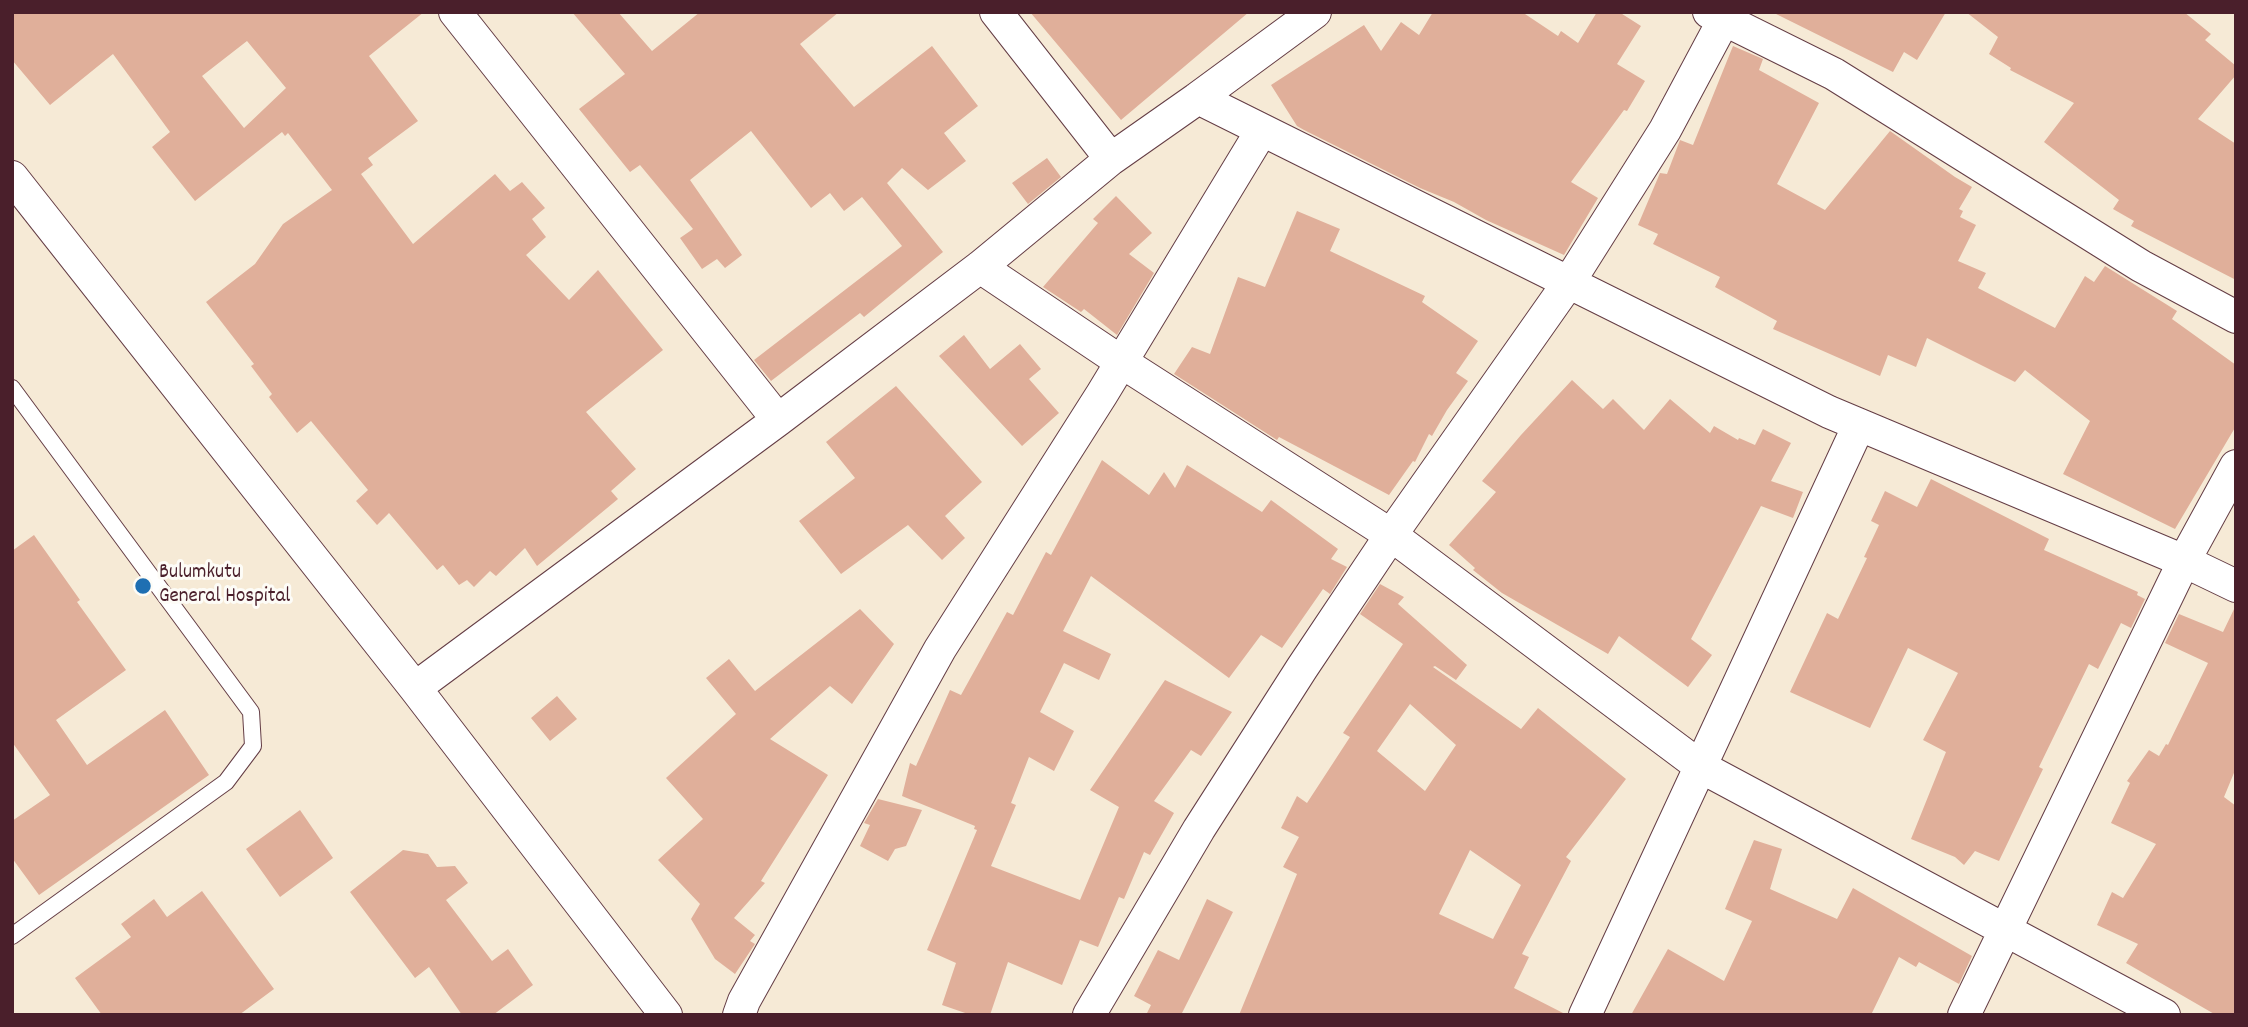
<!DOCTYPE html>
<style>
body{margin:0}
#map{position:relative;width:2248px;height:1027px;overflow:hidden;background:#f6ead6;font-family:Dekko,sans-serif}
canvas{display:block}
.frame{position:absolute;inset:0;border:14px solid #4a1f2b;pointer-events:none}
</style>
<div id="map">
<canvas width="2248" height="1027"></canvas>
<div class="frame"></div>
</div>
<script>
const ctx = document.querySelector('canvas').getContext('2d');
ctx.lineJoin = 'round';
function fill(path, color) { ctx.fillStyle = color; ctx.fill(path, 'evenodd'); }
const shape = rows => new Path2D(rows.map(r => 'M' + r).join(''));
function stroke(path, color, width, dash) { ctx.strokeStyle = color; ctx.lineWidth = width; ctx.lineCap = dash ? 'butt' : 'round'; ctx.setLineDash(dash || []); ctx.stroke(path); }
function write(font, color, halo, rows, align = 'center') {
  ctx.font = font + ' Dekko,sans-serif'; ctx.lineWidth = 6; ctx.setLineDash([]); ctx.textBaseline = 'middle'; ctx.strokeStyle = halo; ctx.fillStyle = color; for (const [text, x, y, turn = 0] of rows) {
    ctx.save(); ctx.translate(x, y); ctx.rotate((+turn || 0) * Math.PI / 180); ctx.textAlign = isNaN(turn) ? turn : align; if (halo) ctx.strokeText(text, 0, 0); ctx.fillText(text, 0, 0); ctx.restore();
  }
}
const building = shape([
 [12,12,424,12,369,56,418,121,368,158,373,165,361,174,413,244,495,174,510,191,522,182,545,208,532,219,546,237,526,255,569,300,598,270,663,350,586,412,636,469,611,491,618,499,537,566,525,548,496,576,490,571,474,587,467,580,459,585,443,565,437,570,389,513,377,525,356,501,368,490,311,421,297,433,269,397,272,394,251,366,254,364,206,302,255,264,283,224,332,190,288,133,285,136,282,132,195,201,152,147,170,132,113,54,50,105,12,60],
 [247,41,286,88,244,128,202,76],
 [572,12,618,12,652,51,700,12,839,12,800,44,854,107,932,46,978,106,944,133,966,161,928,190,902,168,887,183,943,252,864,317,860,313,771,381,754,360,902,246,862,197,844,211,830,193,811,208,751,131,690,180,742,255,725,268,717,259,702,269,680,238,693,229,640,165,630,172,579,109,625,74],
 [1030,12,1249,12,1121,120],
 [1433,12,1522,12,1558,36,1561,31,1578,43,1597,12,1619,12,1641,26,1617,64,1645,81,1627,111,1624,110,1571,182,1598,198,1564,255,1486,220,1454,202,1420,188,1304,130,1297,126,1271,85,1364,25,1381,51,1401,22,1419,35],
 [1772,12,1946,12,1917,60,1904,52,1893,72],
 [1966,12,2184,12,2211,34,2205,40,2236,66,2236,75,2198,119,2236,144,2236,280,2131,226,2134,221,2113,209,2119,200,2044,142,2074,103,2010,70,2011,68,1989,54,1998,37],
 [1733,46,1763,59,1759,70,1819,103,1777,184,1825,210,1890,131,1955,177,1972,187,1959,209,1963,211,1960,217,1976,225,1958,261,1986,273,1978,288,2055,328,2085,276,2094,282,2105,266,2177,311,2172,319,2236,365,2236,426,2175,529,2063,474,2090,421,2025,370,2015,382,1927,338,1916,367,1888,355,1880,376,1773,329,1777,321,1715,287,1720,277,1653,244,1658,234,1638,225,1660,173,1667,174,1680,140,1693,145],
 [1047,158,1061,177,1028,204,1012,183],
 [1116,196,1152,233,1129,254,1154,273,1117,335,1084,309,1081,312,1043,287,1098,223,1093,219],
 [1297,211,1340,229,1330,251,1425,296,1422,302,1478,341,1456,373,1468,381,1447,410,1432,436,1429,434,1415,462,1413,461,1389,495,1279,437,1277,440,1174,374,1192,347,1210,354,1238,277,1265,287],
 [964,335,990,369,1020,344,1041,369,1029,379,1059,413,1022,446,939,356],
 [1572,380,1603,409,1613,399,1644,430,1670,399,1710,433,1714,426,1738,440,1739,438,1755,445,1763,429,1791,443,1771,481,1803,492,1793,518,1761,506,1691,639,1712,655,1688,687,1619,636,1608,654,1502,593,1473,570,1475,568,1449,545,1496,492,1482,481,1521,435],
 [896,386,982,482,945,516,965,538,942,560,908,525,841,574,799,521,855,478,826,442],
 [1102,460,1149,495,1164,472,1175,488,1187,465,1262,512,1271,500,1338,549,1331,559,1347,567,1330,594,1323,589,1282,648,1261,635,1229,678,1091,576,1063,631,1111,654,1099,680,1064,663,1040,712,1074,731,1054,771,1029,757,1011,803,1016,805,991,866,1080,900,1119,807,1090,790,1165,680,1232,712,1201,756,1191,750,1154,801,1174,813,1150,855,1144,852,1124,899,1119,897,1098,947,1080,940,1062,985,1008,962,990,1015,971,1015,942,1005,956,963,927,950,977,830,974,829,975,826,902,796,910,763,916,766,950,690,961,695,1007,612,1013,615,1046,552,1051,555],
 [1931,479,2049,539,2044,550,2138,592,2137,595,2145,599,2131,628,2121,623,2098,669,2089,664,2039,767,2043,769,1999,861,1975,851,1964,865,1955,857,1911,839,1946,752,1923,740,1958,673,1908,648,1870,728,1790,692,1827,613,1838,619,1867,558,1864,557,1879,525,1871,521,1885,491,1917,507],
 [34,535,80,600,77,602,126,670,56,720,87,765,165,710,209,775,39,895,12,858,12,821,50,795,12,742,12,551],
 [1380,584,1404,597,1398,604,1467,665,1456,680,1435,666,1433,667,1521,729,1538,708,1626,779,1566,857,1571,861,1522,954,1529,957,1514,988,1567,1015,1239,1015,1297,874,1283,867,1299,837,1281,828,1297,796,1307,803,1350,737,1343,733,1403,644,1360,614],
 [1410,704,1456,745,1425,791,1377,751],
 [1470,850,1521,885,1493,939,1439,914],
 [2236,605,2236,768,2224,797,2236,806,2236,1015,2216,1015,2126,963,2138,944,2097,925,2112,892,2123,898,2156,844,2111,823,2130,783,2127,781,2149,750,2159,756,2166,744,2168,745,2208,663,2165,643,2179,614,2223,632],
 [860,609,894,644,852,704,830,686,770,739,828,775,761,881,765,883,734,918,755,935,750,941,755,944,735,974,715,959,691,919,700,904,658,860,703,819,666,778,736,714,706,678,729,659,755,691],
 [557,696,577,719,550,741,531,718],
 [878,799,922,810,906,846,895,849,888,861,860,846,870,825,864,823],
 [300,810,333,858,280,897,246,849],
 [1754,840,1782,849,1770,889,1837,919,1853,888,1972,956,1959,984,1919,962,1916,967,1899,957,1871,1015,1631,1015,1668,949,1724,981,1752,921,1725,909],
 [403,850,428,854,437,867,455,866,468,883,446,900,492,961,508,949,533,985,493,1015,462,1015,429,967,415,978,350,892],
 [202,891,274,989,239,1015,102,1015,75,978,131,937,121,924,154,899,167,917],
 [1207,899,1233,912,1181,1015,1146,1015,1151,1005,1134,996,1158,950,1179,960]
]);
const service = shape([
 [12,388,251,712,253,746,226,782,12,936]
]);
const minor = shape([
 [455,12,778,420],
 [996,12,1111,159],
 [1709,12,1834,74,2141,266,2236,317],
 [1198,98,1829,412,2184,561,2236,586],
 [12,177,415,688,666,1015],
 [980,267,1120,361,1391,535,1701,767,2164,1015],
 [415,688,778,420,980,267,1111,159,1198,98,1315,12],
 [739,1015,744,1001,940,649,1102,394,1262,130],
 [1089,1015,1199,829,1302,668,1391,535,1569,282,1665,130,1728,12],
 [1585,1015,1859,425],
 [1964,1015,2184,561,2236,466]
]);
const markers = [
 [143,586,9,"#1f6fb2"]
];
const poiNames = [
 ["Bulumkutu",159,574],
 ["General Hospital",159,598]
];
fill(building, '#e0af9a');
stroke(service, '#643d45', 18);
stroke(minor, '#643d45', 34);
stroke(service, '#fff', 16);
stroke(minor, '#fff', 32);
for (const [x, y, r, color] of markers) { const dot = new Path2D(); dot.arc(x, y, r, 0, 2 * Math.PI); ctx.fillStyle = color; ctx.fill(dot); stroke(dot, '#fdfcf7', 2.5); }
write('21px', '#4a1f2b', '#fdfcf7', poiNames, 'left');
</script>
